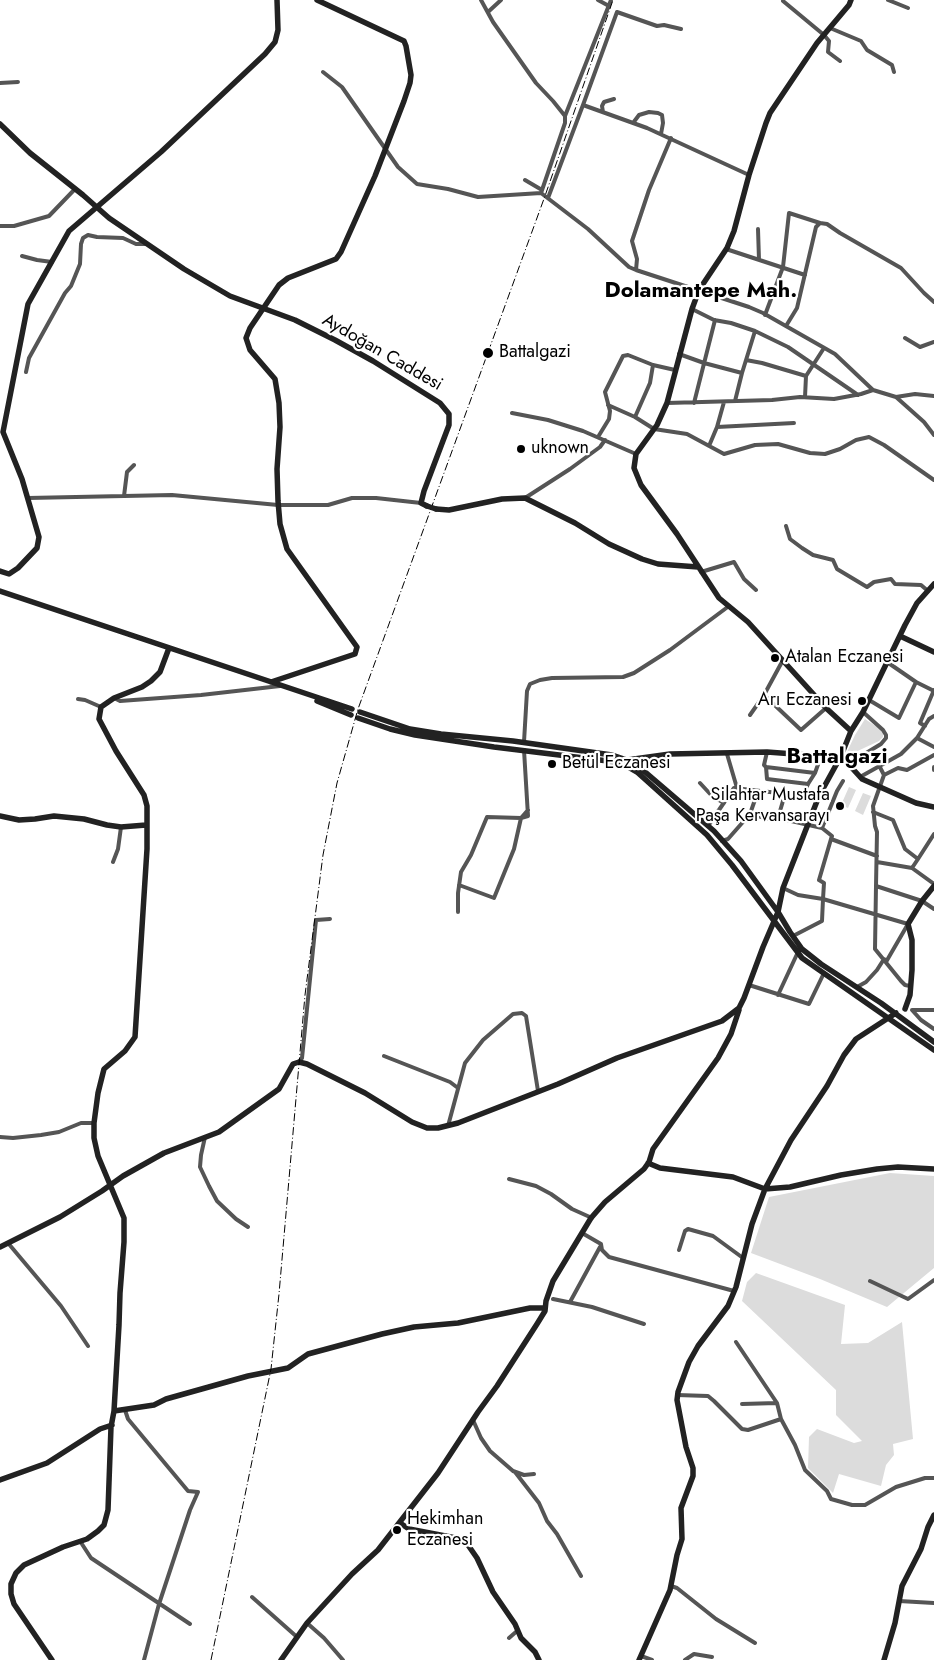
<!DOCTYPE html>
<meta charset="utf-8">
<style>
body{margin:0}
canvas{display:block;background:#fff}
</style>
<canvas width="934" height="1660"></canvas>
<script>
const ctx = document.querySelector('canvas').getContext('2d');
ctx.lineJoin = 'round';
function fill(path, color) { ctx.fillStyle = color; ctx.fill(path, 'evenodd'); }
const shape = rows => new Path2D(rows.map(r => 'M' + r).join(''));
function stroke(path, color, width, dash) { ctx.strokeStyle = color; ctx.lineWidth = width; ctx.lineCap = dash ? 'butt' : 'round'; ctx.setLineDash(dash || []); ctx.stroke(path); }
function write(font, color, halo, rows, align = 'center') {
  ctx.font = font + ' Jost,sans-serif'; ctx.lineWidth = 4.5; ctx.setLineDash([]); ctx.textBaseline = 'middle'; ctx.strokeStyle = halo; ctx.fillStyle = color; for (const [text, x, y, turn = 0] of rows) {
    ctx.save(); ctx.translate(x, y); ctx.rotate((+turn || 0) * Math.PI / 180); ctx.textAlign = isNaN(turn) ? turn : align; if (halo) ctx.strokeText(text, 0, 0); ctx.fillText(text, 0, 0); ctx.restore();
  }
}
const green = shape([
 [865,719,880,729,883,733,883,737,879,741,849,755,848,754,847,752,855,735],
 [849,787,856,790,848,808,841,805],
 [863,793,871,796,863,815,855,811],
 [890,1173,934,1176,934,1268,887,1307,820,1279,751,1253,769,1197],
 [756,1273,845,1305,841,1344,868,1343,902,1322,913,1439,893,1444,894,1455,886,1465,881,1486,839,1474,833,1493,808,1468,809,1437,817,1429,854,1443,862,1441,836,1415,836,1390,742,1301,747,1282]
]);
const street = shape([
 [481,0,493,22,536,83,553,101,565,116,565,123,541,193,588,229,629,267,636,270,749,307,763,313,835,354,873,390,896,397,924,422,934,435],
 [598,0,609,6],
 [888,0,908,8],
 [783,1,824,35,829,41,828,52,840,61],
 [488,12,501,0],
 [830,28,861,41,867,50,892,65,894,72],
 [681,29,664,25,657,26,617,12,583,105,647,128,749,175],
 [323,72,342,87,398,167,417,184,448,189,478,197,541,193],
 [0,83,18,82],
 [603,112,602,106,604,102,614,99],
 [565,116,611,0],
 [633,123,639,115,649,112,658,113,662,115,663,123,661,134],
 [525,180,542,190],
 [548,198,583,105],
 [0,226,14,226,49,216,75,189],
 [758,229,759,260],
 [726,249,805,275],
 [22,256,37,260,52,262],
 [636,270,637,259,632,241,649,190,671,138],
 [692,309,714,320,731,323,755,331,788,347,858,395],
 [765,315,783,267,789,213,820,223],
 [786,326,797,308,816,227,820,223,827,224,840,233,901,268,924,293,934,302],
 [905,338,920,347,934,342],
 [679,354,704,363,742,373,755,331],
 [746,360,762,363,806,376],
 [26,372,29,358,65,293,71,286,80,264,81,244,83,238,88,235,97,237,123,238,136,244,146,244],
 [805,397,806,376,824,348],
 [896,397,915,394,934,396],
 [735,401,742,373],
 [667,403,772,400,800,397,834,399,861,394,873,390],
 [694,403,715,320],
 [608,405,635,417,650,383,653,365],
 [512,413,548,420,583,431,636,454],
 [635,417,654,429,687,434,724,454,755,445,778,444,810,453,825,454,840,449,856,440,869,437,884,445,934,480],
 [717,427,794,423],
 [598,437,609,419,610,411,605,392,623,356,628,355,653,365,675,370],
 [709,446,717,427,724,402],
 [124,496,127,472,134,465],
 [28,498,172,495,278,505,328,505,352,498,376,498,421,503],
 [525,498,570,469,600,447,605,440],
 [786,526,790,539,802,548,813,555,833,560,837,569,867,587,874,582,891,579,895,584,921,585,928,591],
 [701,572,734,562,744,579,756,590],
 [783,660,764,695,801,730,826,708],
 [916,682,934,691],
 [114,698,120,701,201,695,280,686],
 [78,699,85,700,101,707],
 [869,700,899,718,916,682,887,662],
 [750,715,764,695],
 [934,716,929,719,917,738,934,747],
 [925,726,920,723,934,690],
 [524,742,527,691,530,684,540,680,552,678,623,677,634,673,670,650,729,606],
 [871,750,884,775,873,806,875,826,877,832,876,886,922,901,934,909],
 [727,754,737,788],
 [848,764,881,744,886,738,886,735,883,730,863,712],
 [766,767,764,765,767,752],
 [934,767,934,770],
 [884,775,898,768,907,770,934,755],
 [860,777,901,754,917,738],
 [700,783,712,796,724,803],
 [808,784,815,773],
 [785,794,778,818,822,828,832,836,831,839],
 [802,796,808,784,767,779,766,767,815,773,821,756],
 [873,812,893,820,905,849,918,859,934,834],
 [750,814,773,820,778,818],
 [708,826,734,788,796,795,818,799],
 [822,828,837,791,843,781],
 [722,841,728,839,750,814,758,791],
 [918,859,912,868,934,884],
 [113,862,118,849,121,827],
 [877,862,912,868],
 [459,885,494,898,514,849,521,818,528,810],
 [876,886,875,949,901,981,905,985,910,986],
 [783,888,798,895,823,899,824,883,819,880,831,839,877,856],
 [458,912,458,893,461,872,471,855,487,817,521,818,528,816,524,750],
 [793,936,822,921,823,899,908,924,886,962],
 [749,985,809,1004,824,973],
 [857,987,866,982,877,970,884,959],
 [778,995,798,952],
 [934,1010,912,1010,921,1020,934,1029],
 [384,1056,450,1082,458,1088],
 [299,1062,302,1058,316,920,330,919],
 [448,1126,465,1063,483,1040,513,1014,522,1013,526,1016,538,1091],
 [0,1137,13,1138,41,1135,59,1132,81,1123,94,1123],
 [205,1137,201,1155,200,1167,209,1186,217,1201,236,1219,248,1227],
 [509,1179,536,1186,551,1194,572,1209,592,1218],
 [582,1233,601,1244,602,1250,609,1257,734,1291],
 [8,1243,61,1306,88,1346],
 [679,1250,685,1231,688,1229,713,1236,743,1258],
 [870,1281,908,1299,934,1280],
 [553,1299,592,1307,644,1324],
 [570,1302,600,1247],
 [736,1342,777,1403,781,1419],
 [677,1395,708,1396,714,1401,742,1429,748,1430,781,1419,795,1445,805,1470,827,1491,831,1499,852,1505,865,1505,896,1487,925,1478,934,1478],
 [742,1404,777,1403],
 [125,1410,128,1419,188,1491,198,1492,190,1510,159,1604,144,1660],
 [473,1420,481,1438,490,1451,513,1471,524,1475,534,1474],
 [515,1472,539,1503,547,1521,557,1534,581,1576],
 [80,1541,91,1558,190,1624],
 [671,1586,677,1588,716,1619,755,1643],
 [252,1597,297,1637],
 [899,1601,934,1603],
 [307,1623,324,1638,343,1660],
 [509,1638,517,1631],
 [641,1656,652,1660],
 [685,1660,694,1654,712,1657]
]);
const secondary = shape([
 [0,124,30,153,83,195,109,218,184,269,230,296,295,320,335,340,373,361,440,403,449,414,449,425,424,491,421,503,427,506],
 [436,509,449,510,502,499,525,498,575,523,609,544,642,559,658,564,698,567],
 [0,571,9,574,18,568,37,548,39,537,22,479,3,432,28,304,69,231,161,152,265,54,275,42,278,30,277,0],
 [0,591,352,709],
 [900,636,934,652],
 [271,682,355,654,357,647,287,549,280,524,278,501,277,469,280,427,279,403,275,379,250,350,246,338,250,328,279,285,288,278,336,259,341,252,375,176,404,101,410,83,411,75,406,46,404,41,317,0],
 [317,701,351,715],
 [360,712,410,729,441,734,513,741,612,755,627,760,637,765,714,831,741,861,778,912,790,932,802,949,821,964,881,1003,934,1042],
 [358,718,390,729,415,735,494,747,608,761,625,765,637,772,707,835,732,865,802,958,934,1050],
 [851,731,826,708,748,622,719,598,677,534,641,485,634,468,636,454,657,425,667,403,692,309,699,290,727,248,734,231,749,175,766,123,770,113,817,43,849,5,851,0],
 [627,760,670,754,767,752,821,756,834,759,841,756,862,779,916,803,934,807],
 [0,816,19,820,35,819,54,816,84,819,107,825,121,827,146,825],
 [905,1009,910,995,912,970,912,940,908,924,922,901,934,886],
 [648,1163,660,1168,733,1177,765,1189,790,1187,841,1175,877,1169,898,1167,934,1169],
 [0,1247,60,1217,102,1191,123,1176,164,1153,219,1132,279,1089,293,1064,299,1062,307,1064,365,1093,412,1122,427,1128,438,1128,458,1123,558,1084,617,1058,722,1021,739,1008,744,998,763,947,778,912,783,888,819,796,841,756,851,731,863,712,905,625,917,603,934,584],
 [114,1411,154,1405,166,1399,248,1376,288,1368,308,1354,382,1334,414,1327,458,1323,530,1308,545,1308],
 [0,1480,47,1463,100,1429,112,1425],
 [400,1523,409,1529,456,1538,468,1545,477,1558,493,1592,515,1624,521,1638,535,1652,539,1660],
 [52,1660,14,1604,11,1594,11,1584,16,1573,24,1565,63,1547,87,1539,98,1531,104,1525,108,1510,111,1427,114,1411,119,1325,120,1293,124,1242,124,1218,98,1156,94,1138,94,1123,98,1093,104,1069,125,1051,135,1037,147,849,147,806,144,795,116,751,99,719,101,707,114,698,142,687,151,681,160,672,169,648],
 [281,1660,307,1623,352,1574,378,1550,438,1473,478,1412,497,1386,537,1324,545,1311,546,1301,553,1281,591,1218,605,1202,644,1169,649,1162,653,1149,718,1058,731,1034,739,1010],
 [639,1660,670,1590,677,1555,682,1539,681,1508,693,1476,693,1468,686,1447,677,1400,678,1392,689,1362,698,1346,728,1306,736,1287,752,1224,765,1189,791,1140,827,1086,844,1055,856,1039,896,1013],
 [884,1660,895,1623,902,1586,921,1549,928,1527,934,1515]
]);
const rail = shape([
 [211,1660,271,1369,279,1294,305,995,323,855,337,783,358,709,545,196,613,0]
]);
const secondaryBridge = shape([
 [427,506,436,509]
]);
const markers = [
 [488,353,6,"#000"],
 [521,449,5,"#000"],
 [775,658,5,"#000"],
 [862,701,5,"#000"],
 [552,764,5,"#000"],
 [840,806,5,"#000"],
 [397,1530,5,"#000"]
];
const streetNames = [
 ["Aydoğan Caddesi",382,353,30]
];
const poiNames = [
 ["Battalgazi",499,353],
 ["uknown",531,449],
 ["Atalan Eczanesi",785,658],
 ["Arı Eczanesi",852,701,"right"],
 ["Betül Eczanesi",562,764],
 ["Silahtar Mustafa",830,796,"right"],
 ["Paşa Kervansarayı",830,817,"right"],
 ["Hekimhan",407,1520],
 ["Eczanesi",407,1541]
];
const districtNames = [
 ["Dolamantepe Mah.",701,292],
 ["Battalgazi",837,758]
];
fill(green, '#dcdcdc');
stroke(street, '#555', 4);
stroke(secondary, '#222', 5.5);
stroke(rail, '#000', 1, [8, 2.5, 1, 2.5]);
stroke(secondaryBridge, '#222', 5.5);
for (const [x, y, r, color] of markers) { const dot = new Path2D(); dot.arc(x, y, r, 0, 2 * Math.PI); ctx.fillStyle = color; ctx.fill(dot); stroke(dot, '#fff', 2); }
write('18px', '#000', '#fff', streetNames);
write('18px', '#000', '#fff', poiNames, 'left');
write('bold 22px', '#000', '#fff', districtNames);
</script>
